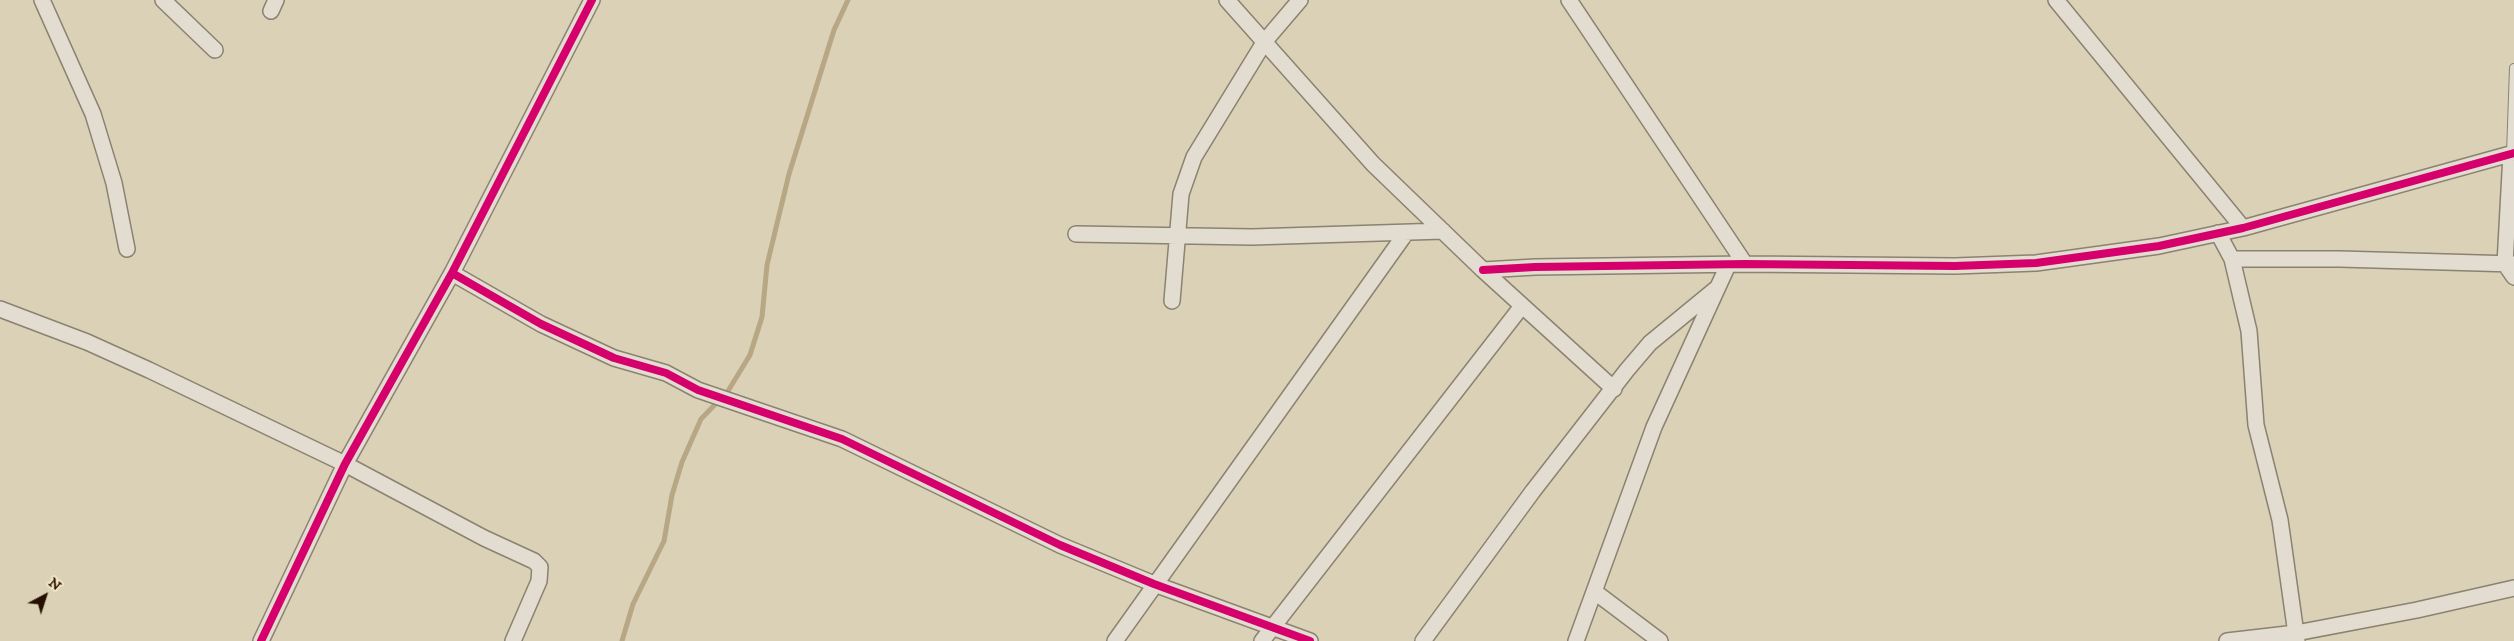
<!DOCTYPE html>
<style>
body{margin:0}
#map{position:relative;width:2514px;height:641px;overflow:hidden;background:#dbd1b6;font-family:"IM FELL DW Pica",serif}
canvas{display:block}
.north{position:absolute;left:20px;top:571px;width:50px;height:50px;-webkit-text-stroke:4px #f1e6c6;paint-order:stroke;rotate:40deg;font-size:14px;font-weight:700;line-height:20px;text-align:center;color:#261002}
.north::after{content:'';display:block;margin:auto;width:18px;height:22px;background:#261002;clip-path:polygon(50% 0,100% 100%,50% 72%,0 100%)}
</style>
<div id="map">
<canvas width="2514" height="641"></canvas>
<div class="north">N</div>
</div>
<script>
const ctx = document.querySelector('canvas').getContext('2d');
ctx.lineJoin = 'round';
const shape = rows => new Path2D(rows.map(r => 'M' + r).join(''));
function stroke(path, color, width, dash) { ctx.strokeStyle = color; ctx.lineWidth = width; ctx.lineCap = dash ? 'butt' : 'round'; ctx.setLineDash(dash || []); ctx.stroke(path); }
const stream = shape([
 [622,641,633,604,664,541,672,495,682,462,701,419,728,391,750,355,762,317,767,265,789,174,834,30,848,0]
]);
const service = shape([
 [2511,154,2514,68]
]);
const minor = shape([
 [42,0,93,114,114,183,127,249],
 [163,0,215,50],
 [1227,0,1373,164,1483,270,1614,389],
 [1569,0,1745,264],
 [2056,0,2243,228],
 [271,11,276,0],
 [2511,154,2505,264,2514,277],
 [2218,233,2232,259,2340,259,2514,264],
 [1076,234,1252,237,1443,231],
 [2232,259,2249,331,2256,425,2280,520,2297,641],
 [1483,270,1535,267,1745,264,1955,266,2036,263,2159,246,2243,228,2514,153],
 [452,273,541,324,614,358,666,373,698,390,842,439,1060,545,1154,584,1310,641],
 [1172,301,1181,194,1194,157,1265,41,1300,0],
 [0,309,87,342,149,370,345,464,484,538,534,561,540,567,539,581,513,641],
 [1595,592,1660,641],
 [261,641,345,464,452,273,592,0],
 [1115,641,1406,233],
 [1262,641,1522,306],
 [1423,641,1533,491,1627,370,1650,343,1717,288],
 [1576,641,1654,427,1728,265],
 [2227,641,2296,633,2417,610,2514,588]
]);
const cycleway = shape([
 [1483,270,1535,267,1745,264,1955,266,2036,263,2159,246,2243,228,2514,153],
 [452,273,541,324,614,358,666,373,698,390,842,439,1060,545,1154,584,1310,641],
 [261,641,345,464,452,273,592,0]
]);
stroke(stream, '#b7a784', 5);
stroke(service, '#8b8271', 10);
stroke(minor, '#8b8271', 18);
stroke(service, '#e2ddd0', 8);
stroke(minor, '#e2ddd0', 15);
stroke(cycleway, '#d6006c', 8);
</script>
